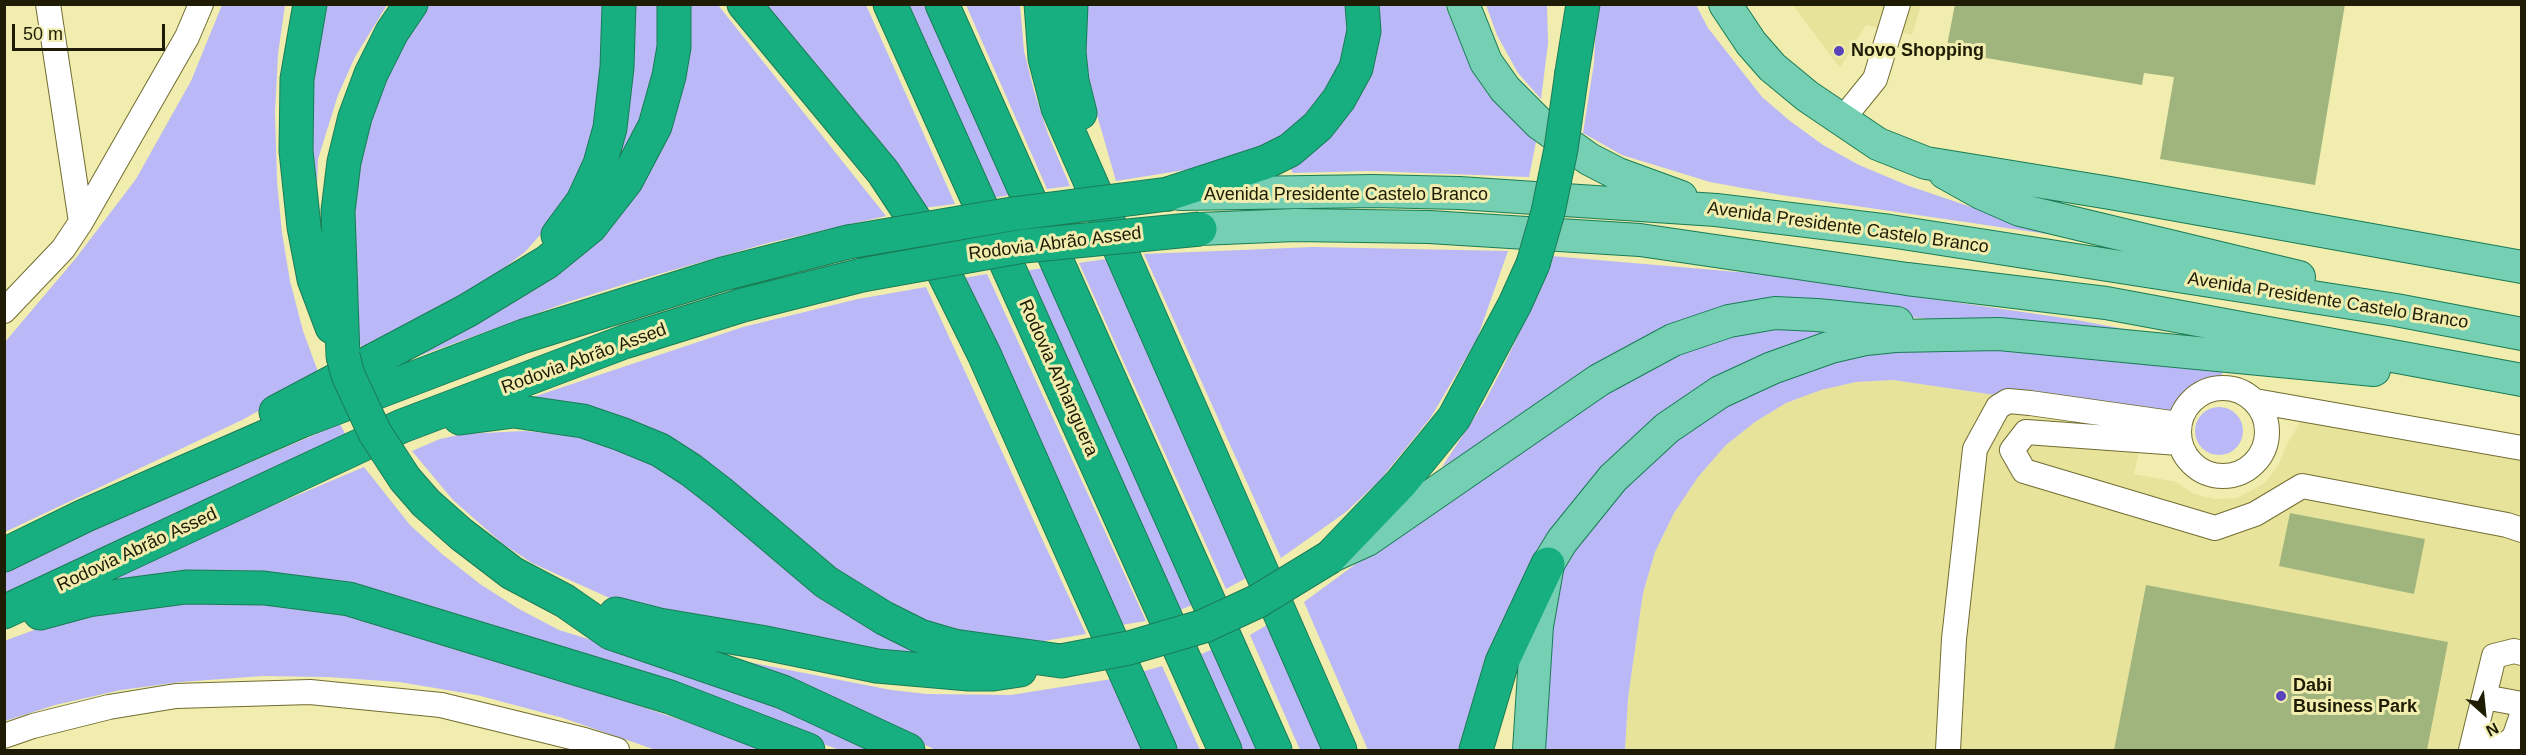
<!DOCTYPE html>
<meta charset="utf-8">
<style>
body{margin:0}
#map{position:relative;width:2526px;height:755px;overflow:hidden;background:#f0edae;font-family:Arial,sans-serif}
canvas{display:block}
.frame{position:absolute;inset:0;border:6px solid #1e1c04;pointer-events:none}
.north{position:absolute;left:2454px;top:683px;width:60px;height:60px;-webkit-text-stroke:4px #f0edae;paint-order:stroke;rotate:153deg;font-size:16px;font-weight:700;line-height:24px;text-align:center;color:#1e1c04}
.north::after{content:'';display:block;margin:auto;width:21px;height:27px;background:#1e1c04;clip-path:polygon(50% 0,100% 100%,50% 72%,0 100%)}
.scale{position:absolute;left:12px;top:24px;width:153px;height:27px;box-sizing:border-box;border:3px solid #1e1c04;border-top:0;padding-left:8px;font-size:18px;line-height:21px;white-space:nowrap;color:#1e1c04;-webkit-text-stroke:4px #f0edae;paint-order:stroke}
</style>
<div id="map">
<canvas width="2526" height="755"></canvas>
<div class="frame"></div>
<div class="north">N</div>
<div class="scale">50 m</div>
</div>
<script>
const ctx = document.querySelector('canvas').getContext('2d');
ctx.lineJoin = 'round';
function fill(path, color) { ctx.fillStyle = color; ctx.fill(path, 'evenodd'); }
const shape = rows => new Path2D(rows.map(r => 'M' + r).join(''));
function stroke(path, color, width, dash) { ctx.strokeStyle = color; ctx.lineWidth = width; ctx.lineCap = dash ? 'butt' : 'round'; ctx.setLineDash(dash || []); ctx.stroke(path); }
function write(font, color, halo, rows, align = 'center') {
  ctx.font = font + ' Arial,sans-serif'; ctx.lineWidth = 6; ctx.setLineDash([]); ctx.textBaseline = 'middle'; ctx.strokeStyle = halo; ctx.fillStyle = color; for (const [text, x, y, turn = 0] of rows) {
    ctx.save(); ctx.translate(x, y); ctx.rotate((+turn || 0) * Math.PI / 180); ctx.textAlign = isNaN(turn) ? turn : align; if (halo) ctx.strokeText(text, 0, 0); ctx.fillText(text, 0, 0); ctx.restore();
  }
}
const built = shape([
 [1793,5,1921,5,1912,35,1866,25,1840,68],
 [1893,380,2138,416,2139,450,2134,474,2176,482,2194,494,2215,499,2237,498,2265,483,2278,466,2286,446,2301,421,2521,461,2521,750,1625,750,1628,698,1643,593,1655,552,1674,513,1698,477,1726,445,1755,422,1786,403,1821,390,1856,382]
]);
const green = shape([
 [222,5,285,5,278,54,275,112,277,181,282,233,290,281,303,331,320,377,242,420,5,532,5,342,76,258,136,179,191,81],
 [321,5,387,5,355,57,338,95,318,159,317,186,311,183,311,97],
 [425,5,611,5,600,133,571,194,548,226,525,252,489,279,364,357,354,322,347,287,361,128],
 [630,5,663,5,662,61,621,173,606,164],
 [684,5,718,5,886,216,768,243,638,280,571,301,419,356,417,348,619,209],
 [762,5,866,5,955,204,923,208],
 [903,5,924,5,1010,195,992,198],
 [966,5,1020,5,1024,51,1034,91,1048,134,1070,186,1047,189],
 [1084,5,1351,5,1351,24,1340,78,1303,128,1229,163,1116,181,1089,87,1084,51],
 [1371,5,1445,5,1473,72,1490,97,1536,142,1529,177,1370,171,1293,173,1288,163],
 [1486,5,1547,5,1548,43,1541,99,1518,73,1497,35],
 [1597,5,1696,5,1708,28,1762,97,1790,121,1823,145,1859,165,1909,186,2054,235,1781,195,1710,182,1622,155,1583,133,1594,63],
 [1313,247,1508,251,1477,339,1431,417,1380,480,1346,512,1281,558,1144,254],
 [1551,256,1761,274,2071,319,2243,351,1802,306,1569,388,1442,467,1484,403,1504,365,1535,299],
 [1106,259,1250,576,1226,589,1079,263],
 [1044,268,1197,603,1175,612,1023,271],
 [987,274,1146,621,1121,625,964,278],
 [926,287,1086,634,1038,642,960,636,867,599,718,480,530,398,743,327,858,299],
 [1792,329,1842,329,1601,469,1572,502,1550,532,1465,750,1368,750,1304,602,1447,497,1619,383,1684,349,1720,337,1755,331],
 [1981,345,2223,371,2219,385,2203,388,2190,395,2170,418,2138,416,1893,380,1856,382,1821,390,1786,403,1755,422,1726,445,1698,477,1674,513,1655,552,1643,593,1628,698,1625,750,1538,750,1550,599,1566,566,1593,521,1674,433,1826,356],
 '2195 431a24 24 0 1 1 48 0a24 24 0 1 1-48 0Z',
 [340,424,348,439,236,485,5,595,5,572,115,520],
 [525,431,600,439,664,466,935,659,625,605,532,563,503,544,453,500,412,451,440,439,463,434],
 [364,467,410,525,442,554,480,584,519,609,559,630,640,655,799,715,878,750,840,750,479,625,107,582,267,508],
 [187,599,324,607,472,649,769,750,656,750,563,718,477,695,399,682,328,677,262,676,181,682,121,690,55,705,5,721,4,641,59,621],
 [1272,622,1327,750,1300,750,1250,635],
 [1215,648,1261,750,1238,750,1197,656],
 [743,661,891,690,927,694,1011,695,1112,679,1143,750,936,750],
 [1162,666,1200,750,1176,750,1141,672]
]);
const building = shape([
 [1955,4,2345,4,2315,185,2160,159,2174,77,2144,73,2142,85,1946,51],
 [2290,513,2425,539,2414,594,2279,566],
 [2146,585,2448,642,2427,750,2114,750]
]);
const minor = shape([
 [48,4,81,222],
 [1841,121,1875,79,1898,4],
 [4,311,63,249,81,222,187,37,201,4],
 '2179 432a44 44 0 1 1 88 0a44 44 0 1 1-88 0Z',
 [2255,401,2522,448],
 [2179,443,2026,432,2012,450,2024,471,2215,528,2255,514,2302,486,2507,525,2522,530],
 [2484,697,2522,704],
 [4,736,33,726,109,707,176,696,310,692,441,705,584,740,617,750],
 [2474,739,2503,746,2514,738,2522,715],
 [1948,750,1954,639,1975,449,1998,407,2008,401,2030,403,2178,424],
 [2471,750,2494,656,2514,651,2522,653]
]);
const major = shape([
 [1463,4,1486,62,1505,89,1540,124,1589,159,1618,174,1681,197],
 [1725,4,1751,43,1772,67,1807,96,1878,144,1926,163,2110,193,2522,267],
 [1945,173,1981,193,2020,210,2299,277],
 [1180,194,1373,191,1459,193,1716,210,1890,231,2396,310,2522,334],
 [1200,229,1295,225,1429,227,1640,240,1907,279,2106,303,2522,380],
 [1334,555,1367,540,1599,380,1673,340,1729,321,1775,313,1817,315,1897,323],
 [1529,750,1537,626,1548,564,1562,541,1613,478,1667,428,1720,392,1772,368,1831,347,1866,339,1895,336,1999,334,2374,370]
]);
const highway = shape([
 [310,4,297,79,296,151,304,227,314,279,332,327],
 [744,4,883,172,926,237,984,354,1160,750],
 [890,4,1225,750],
 [942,4,1275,750],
 [1041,4,1045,58,1058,108,1340,750],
 [1071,4,1069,52,1072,81,1080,113],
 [1572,72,1583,4],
 [1168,194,1266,162,1290,150,1318,126,1339,99,1356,68,1364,31,1362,4],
 [558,235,583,201,600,164,610,128,617,67,619,4],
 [343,356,338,211,344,162,355,117,371,74,392,32,411,4],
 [276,412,468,310,547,262,590,227,626,181,655,126,669,76,674,47,674,4],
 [460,418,514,411,583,421,621,434,660,450,691,470,722,494,826,582,884,618,920,636,954,646,1061,661],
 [426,503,461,534,512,573,565,601,611,633,783,692,908,750],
 [4,555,84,516,301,421,524,336,723,274,848,242],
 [1330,557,1401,483,1454,418,1515,304,1533,264],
 [4,612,402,426,624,342,743,305,862,275],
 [40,613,88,600,186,587,264,588,349,599,670,697,808,750],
 [616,614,659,625,760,642,877,666,969,674,993,674,1020,670],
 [1476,750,1502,662,1548,564]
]);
const highwayBridge = shape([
 [848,242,1012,214,1168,194],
 [1533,264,1548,212,1561,149,1572,72],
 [862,275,1024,246,1200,229],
 [343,356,348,375,375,433,405,479,426,503],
 [1061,661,1129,648,1204,626,1258,601,1330,557]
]);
const markers = [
 [1839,51,6,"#5944bc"],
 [2281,696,6,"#5944bc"]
];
const poiNames = [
 ["Novo Shopping",1851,51],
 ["Dabi",2293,686],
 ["Business Park",2293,707]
];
const streetNames = [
 ["Avenida Presidente Castelo Branco",1346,195],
 ["Avenida Presidente Castelo Branco",1848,228,8],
 ["Rodovia Abrão Assed",1055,244,-7],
 ["Avenida Presidente Castelo Branco",2328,301,9],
 ["Rodovia Abrão Assed",584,359,-20],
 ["Rodovia Anhanguera",1058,378,66],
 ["Rodovia Abrão Assed",137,550,-25]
];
fill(built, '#e7e39b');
fill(green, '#bab8f6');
fill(building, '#a0b57d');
stroke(minor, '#716d32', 26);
stroke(major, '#1a7c55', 34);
stroke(highway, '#1a7c55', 35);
stroke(minor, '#fff', 24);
stroke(major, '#74cfb3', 32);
stroke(highway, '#18af80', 33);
stroke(highwayBridge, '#1a7c55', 35, []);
stroke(highwayBridge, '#18af80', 33);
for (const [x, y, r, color] of markers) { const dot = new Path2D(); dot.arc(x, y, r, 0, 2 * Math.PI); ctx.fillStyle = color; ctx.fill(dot); stroke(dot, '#f0edae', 2); }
write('bold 18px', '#1e1c04', '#f0edae', poiNames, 'left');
write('18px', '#1e1c04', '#f0edae', streetNames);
</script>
